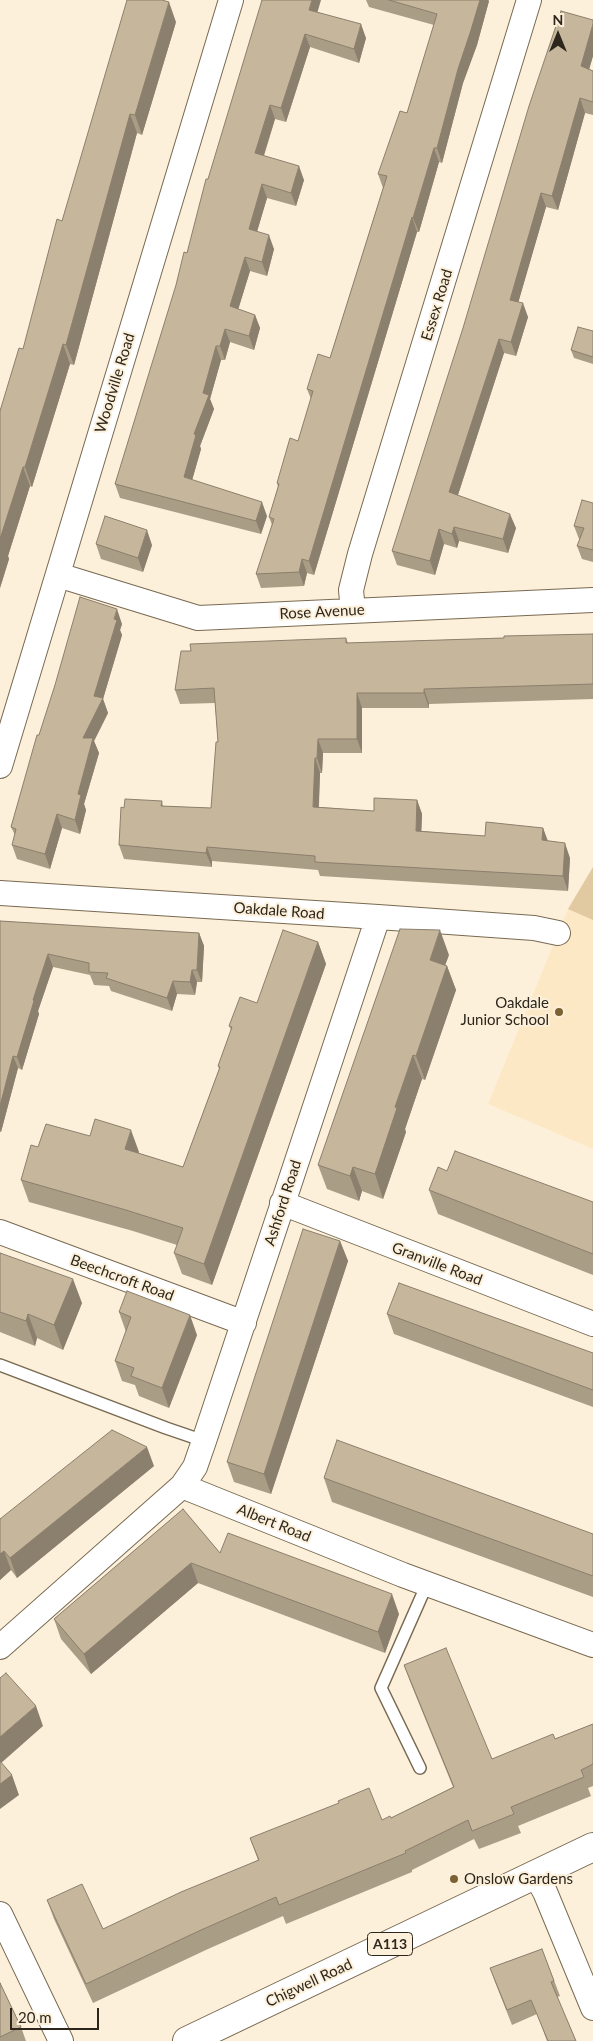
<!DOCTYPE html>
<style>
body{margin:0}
#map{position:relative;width:593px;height:2041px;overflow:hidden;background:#fdf0da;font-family:Lato,sans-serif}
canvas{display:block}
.north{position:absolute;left:533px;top:10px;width:50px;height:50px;-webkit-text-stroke:4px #fdf0da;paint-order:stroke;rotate:0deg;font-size:14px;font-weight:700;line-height:20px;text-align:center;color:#2c261c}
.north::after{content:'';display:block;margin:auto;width:18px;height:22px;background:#2c261c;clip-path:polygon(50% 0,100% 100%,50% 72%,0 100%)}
.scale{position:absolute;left:10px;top:2008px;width:89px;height:22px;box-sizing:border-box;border:2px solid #2c261c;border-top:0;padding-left:6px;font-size:15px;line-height:18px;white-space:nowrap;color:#2c261c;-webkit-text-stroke:4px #fdf0da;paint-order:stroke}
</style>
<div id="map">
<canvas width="593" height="2041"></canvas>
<div class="north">N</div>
<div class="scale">20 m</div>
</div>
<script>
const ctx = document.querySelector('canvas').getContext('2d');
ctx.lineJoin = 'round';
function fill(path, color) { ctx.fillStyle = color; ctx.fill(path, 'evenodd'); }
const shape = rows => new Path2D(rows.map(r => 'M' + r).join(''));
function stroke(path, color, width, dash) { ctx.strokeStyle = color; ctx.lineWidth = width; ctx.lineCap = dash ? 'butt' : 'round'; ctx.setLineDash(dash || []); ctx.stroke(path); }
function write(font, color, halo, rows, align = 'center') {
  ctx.font = font + ' Lato,sans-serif'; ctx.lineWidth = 4; ctx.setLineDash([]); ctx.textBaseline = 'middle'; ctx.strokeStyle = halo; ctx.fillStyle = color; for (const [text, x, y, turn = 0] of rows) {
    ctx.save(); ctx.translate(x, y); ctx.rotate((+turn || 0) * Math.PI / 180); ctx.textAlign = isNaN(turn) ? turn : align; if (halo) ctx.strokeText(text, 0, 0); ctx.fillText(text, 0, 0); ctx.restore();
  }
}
const built = shape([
 [593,867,593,1149,488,1104,568,909]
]);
const green = shape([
 [593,867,593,920,568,909]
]);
const service = shape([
 [0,1365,166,1428,204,1441],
 [420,1768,381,1688,427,1584]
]);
const minor = shape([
 [58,575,198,618,593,600],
 [353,611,351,590,360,554,529,0],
 [0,766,231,0],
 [0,893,378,917,534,928,558,933],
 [282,1203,593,1324],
 [0,1232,244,1323],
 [182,1486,195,1467,204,1441,378,917],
 [0,1647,182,1486,403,1575,593,1645],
 [536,1876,545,1892,593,2008],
 [0,1914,61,2041]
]);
const primary = shape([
 [187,2041,593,1847]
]);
const wall = shape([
 [366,0,488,0,489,1,477,45,463,83,442,163,439,162,419,232,417,232,314,575,307,573,304,586,261,588,256,574,272,525,269,517,278,487,277,483,298,441,311,399,307,389,330,358,383,188,378,174,407,113,434,25,369,7],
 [318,12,366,38,359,63,310,47,286,122,275,119,264,156,304,180,296,206,267,198,257,231,274,249,267,276,250,271,238,309,255,315,260,328,254,350,230,342,225,360,221,360,210,399,214,409,200,446,201,449,192,480,267,516,261,534,120,498,115,484,187,253,208,179],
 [593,20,593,56,589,69,593,71,593,115,585,113,558,210,546,207,518,302,528,317,516,356,504,353,458,495,516,528,508,553,459,541,457,548,444,544,435,575,397,565,392,551],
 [176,22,142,135,137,133,74,365,70,364,32,487,30,486,8,556,9,559,0,588,0,411,23,349,62,221],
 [593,331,593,364,574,358,571,350],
 [593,503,593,562,582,559,577,546,580,539,579,539,574,526],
 [96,544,152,545,143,572,101,559],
 [122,624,120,630,122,635,103,699,108,713,94,741,99,753,84,804,86,810,80,834,62,828,50,869,17,859,12,845,15,835,11,827,39,735],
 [593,634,593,699,429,704,429,708,362,708,362,753,323,753,322,773,320,773,319,807,374,811,417,800,422,814,421,831,485,836,543,828,548,841,570,858,568,891,320,876,318,870,212,861,212,867,124,859,119,845,124,808,162,801,163,806,211,808,218,742,215,703,180,704,175,690,191,651,346,638,348,643,504,638],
 [0,921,199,933,204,946,202,982,197,982,195,995,177,994,172,1011,111,991,109,986,94,985,90,975,53,967,38,1011,39,1014,22,1070,18,1068,1,1132,0,1132],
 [318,942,326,964,212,1285,182,1274,174,1253,177,1245,133,1231,29,1202,21,1180,38,1147,139,1152,138,1153,183,1167,219,1069,218,1066,231,1030,229,1026,257,1003],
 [449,955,445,965,447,966,456,990,425,1080,422,1079,405,1129,406,1132,383,1199,362,1191,359,1201,327,1189,318,1165],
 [447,1171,593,1202,593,1275,438,1214,429,1190],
 [340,1241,348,1261,271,1494,234,1482,227,1462],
 [0,1253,82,1303,63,1350,37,1338,35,1346,0,1332],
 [119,1312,197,1335,169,1408,139,1396,135,1385,122,1381,115,1361,126,1332],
 [387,1314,593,1353,593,1407,394,1334],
 [154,1466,17,1578,11,1570,0,1580,0,1519],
 [324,1478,593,1534,593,1597,332,1502],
 [183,1509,220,1553,399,1614,385,1653,198,1583,91,1674,61,1639,54,1619],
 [404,1665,492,1759,555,1739,593,1724,593,1786,588,1788,591,1796,518,1826,521,1833,479,1849,474,1839,412,1870,412,1872,286,1924,283,1916,208,1949,93,2003,54,1919,47,1900,103,1929,258,1860,250,1838,382,1820,391,1818,453,1787,411,1684],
 [542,1949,560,1996,557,1997,576,2041,547,2041,537,2014,512,2025,495,1982,490,1968],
 [0,1983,21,2027,26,2041,0,2041]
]);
const shadedWall = shape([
 [312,0,321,0,314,24,309,10],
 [480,0,488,0,489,1,477,45,463,83,442,163,437,148,458,69],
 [169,2,176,22,142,135,135,115],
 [361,24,366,38,359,63,354,49],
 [593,24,593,56,586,80,581,66],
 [305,34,310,47,286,122,281,108],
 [580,98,585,113,558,210,552,196],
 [270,105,275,119,260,167,255,153],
 [130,114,137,133,74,365,66,345],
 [434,148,439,162,419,232,413,218],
 [299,166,304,180,296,206,291,193],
 [262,184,267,198,254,242,249,229],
 [541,193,546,207,515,314,510,300],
 [412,217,417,232,314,575,309,561],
 [269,235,274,249,267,276,262,262],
 [245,257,250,271,235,320,230,306],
 [523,303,528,317,516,356,511,342],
 [255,315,260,328,254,350,249,336],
 [225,329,230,342,225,360,220,346],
 [499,339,504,353,454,507,449,492],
 [63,344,70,364,32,487,25,467],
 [216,346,221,360,210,399,214,409,200,446,201,449,189,491,184,477,203,393],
 [23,467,30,486,8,556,9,559,0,588,0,539],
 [262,502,267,516,261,534,256,521],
 [510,514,516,528,508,553,503,539],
 [454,527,459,541,457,548,452,534],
 [439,529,444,544,435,575,430,561],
 [147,530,152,545,143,572,138,558],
 [302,559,307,573,304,586,299,572],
 [117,609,122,624,120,630,122,635,103,699,108,713,94,741,99,753,84,804,86,810,80,834,75,820,83,738],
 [424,689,429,704,429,708,424,693],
 [357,693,362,708,362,753,357,739],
 [318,739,323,753,322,773,317,758],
 [315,758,320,773,318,821,313,807],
 [417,800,422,814,421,845,416,831],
 [57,814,62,828,50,869,45,854],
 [543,828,548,842,542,840],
 [565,843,570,858,568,891,563,876],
 [207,847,212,861,212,867,206,853],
 [440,930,449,955,438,984,430,960],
 [199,933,204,946,202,982,197,970],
 [318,942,326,964,212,1285,204,1264],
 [48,954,53,967,38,1011,39,1014,22,1070,17,1057,33,1000],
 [447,966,456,990,425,1080,416,1056],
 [192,970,197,982,195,995,190,982],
 [173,981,177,994,172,1011,167,998],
 [413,1055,422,1079,405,1129,406,1132,383,1199,375,1174,395,1107],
 [13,1056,18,1068,1,1132,0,1129,0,1106],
 [131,1130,139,1152,133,1171,125,1149],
 [353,1167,362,1191,359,1201,350,1176],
 [340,1241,348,1261,271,1494,264,1474],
 [73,1279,82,1303,63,1350,54,1325],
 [28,1314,37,1338,35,1346,26,1321],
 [190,1315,197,1335,169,1408,162,1388],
 [147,1447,154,1466,17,1578,10,1558],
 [4,1551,11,1570,0,1580,0,1554],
 [191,1563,198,1583,91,1674,84,1654],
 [392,1594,399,1614,385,1653,378,1632],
 [36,1706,43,1726,0,1764,0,1737],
 [12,1775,19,1795,0,1809,0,1784]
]);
const building = shape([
 [127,0,162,0,169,2,135,115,130,114,66,345,63,344,25,467,23,467,0,539,0,411,19,348,23,349,57,219,62,221,127,0],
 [262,0,312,0,309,10,361,24,354,49,305,34,281,108,270,105,255,153,299,166,291,193,262,184,249,229,269,235,262,262,245,257,230,306,255,315,249,336,225,329,220,346,216,346,203,393,209,395,194,434,196,435,184,477,262,502,256,521,115,484,176,285,184,252,187,253,206,179,208,179,262,0],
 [389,0,480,0,471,30,458,69,437,148,434,148,413,218,412,217,309,561,302,559,299,572,256,574,274,519,269,517,279,484,277,483,290,438,298,441,313,391,307,389,318,354,330,358,387,176,378,174,400,111,407,113,437,14,389,0],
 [561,11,593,20,593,24,581,66,593,71,593,102,580,98,552,196,541,193,510,300,523,303,511,342,499,339,449,492,510,514,503,539,454,527,452,534,439,529,430,561,392,551,463,328,529,106,561,11],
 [578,327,593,331,593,357,571,350,578,327],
 [582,500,593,503,593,550,577,546,584,528,574,526,582,500],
 [105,516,147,530,138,558,96,544,105,516],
 [80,597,117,609,114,619,117,620,94,696,103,698,83,738,93,738,78,794,81,795,75,820,57,814,45,854,12,845,16,829,11,827,37,735,39,735,55,685,80,597],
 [593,634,593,684,424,689,424,693,357,693,357,739,318,739,317,758,315,758,313,807,374,811,374,798,417,800,416,831,485,836,486,822,543,828,542,840,565,843,563,876,315,862,315,856,207,847,206,853,119,845,121,807,124,808,125,799,162,801,161,806,211,808,216,742,218,742,214,688,175,690,181,651,191,651,190,644,346,638,346,643,504,638,504,636,593,634],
 [0,921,199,933,197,970,192,970,190,982,173,981,167,998,106,978,108,973,89,972,89,963,48,954,33,1000,34,1001,17,1057,13,1056,0,1106,0,921],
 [400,929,440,930,430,960,447,966,416,1056,413,1055,395,1107,397,1108,375,1174,353,1167,350,1176,318,1165,400,929],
 [283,930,318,942,204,1264,174,1253,183,1228,126,1210,21,1180,31,1145,38,1147,46,1124,90,1136,95,1119,131,1130,125,1149,183,1167,220,1067,218,1066,232,1027,229,1026,240,997,257,1003,283,930],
 [455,1151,593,1202,593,1254,429,1190,438,1167,447,1171,455,1151],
 [303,1229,340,1241,264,1474,227,1462,303,1229],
 [0,1253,73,1279,54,1325,28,1314,26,1321,0,1312,0,1253],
 [399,1283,593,1353,593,1390,387,1314,399,1283],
 [127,1291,190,1315,162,1388,131,1376,134,1368,115,1361,131,1317,119,1312,127,1291],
 [112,1430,147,1447,10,1558,4,1551,0,1554,0,1519,112,1430],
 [337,1440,593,1534,593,1576,324,1478,337,1440],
 [183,1509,220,1553,228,1533,392,1594,378,1632,191,1563,84,1654,54,1619,183,1509],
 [446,1648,492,1759,553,1734,555,1739,593,1724,593,1764,581,1770,584,1777,511,1807,514,1814,472,1831,468,1820,405,1851,406,1853,279,1905,276,1897,201,1930,86,1984,47,1900,82,1884,103,1929,181,1892,259,1860,250,1838,339,1803,338,1801,369,1788,382,1820,390,1816,391,1818,454,1787,404,1665,446,1648],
 [6,1673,36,1706,0,1737,0,1678,6,1673],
 [0,1761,12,1775,0,1784,0,1761],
 [542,1949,554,1981,551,1982,576,2041,548,2041,531,2000,507,2010,490,1968,542,1949],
 [0,1983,21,2027,0,2037,0,1983]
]);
const markers = [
 [559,1012,5,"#7b6133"],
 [454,1879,5,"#7b6133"]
];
const shields = [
 [390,1944,45]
];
const shieldNames = [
 ["A113",390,1944]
];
const streetNames = [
 ["Essex Road",437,305,-73],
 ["Woodville Road",115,383,-73],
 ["Rose Avenue",322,612,-3],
 ["Oakdale Road",279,911,4],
 ["Ashford Road",283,1203,-72],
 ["Granville Road",437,1264,21],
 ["Beechcroft Road",122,1278,20],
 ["Albert Road",274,1523,22],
 ["Chigwell Road",309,1983,-25]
];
const poiNames = [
 ["Oakdale",549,1003],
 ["Junior School",549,1020],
 ["Onslow Gardens",464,1879,"left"]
];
fill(built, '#fde8c6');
fill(green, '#e1c9a2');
stroke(service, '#786a52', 14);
stroke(minor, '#786a52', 26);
stroke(primary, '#786a52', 30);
stroke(service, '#fff', 11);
stroke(minor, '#fff', 24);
stroke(primary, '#fff', 28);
fill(wall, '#aa9d86');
fill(shadedWall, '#8b7f6d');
fill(building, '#c6b69c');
stroke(building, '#8b7f6d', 1);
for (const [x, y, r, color] of markers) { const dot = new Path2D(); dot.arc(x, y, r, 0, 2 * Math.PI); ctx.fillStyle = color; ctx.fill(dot); stroke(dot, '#fdf0da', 2); }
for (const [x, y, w] of shields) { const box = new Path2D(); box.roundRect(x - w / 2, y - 11.5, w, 23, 4); ctx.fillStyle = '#fdf0da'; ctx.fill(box); stroke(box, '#2c261c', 1); }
write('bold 14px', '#2c261c', null, shieldNames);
write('15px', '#2c261c', '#fdf0da', streetNames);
write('15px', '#2c261c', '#fdf0da', poiNames, 'right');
</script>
